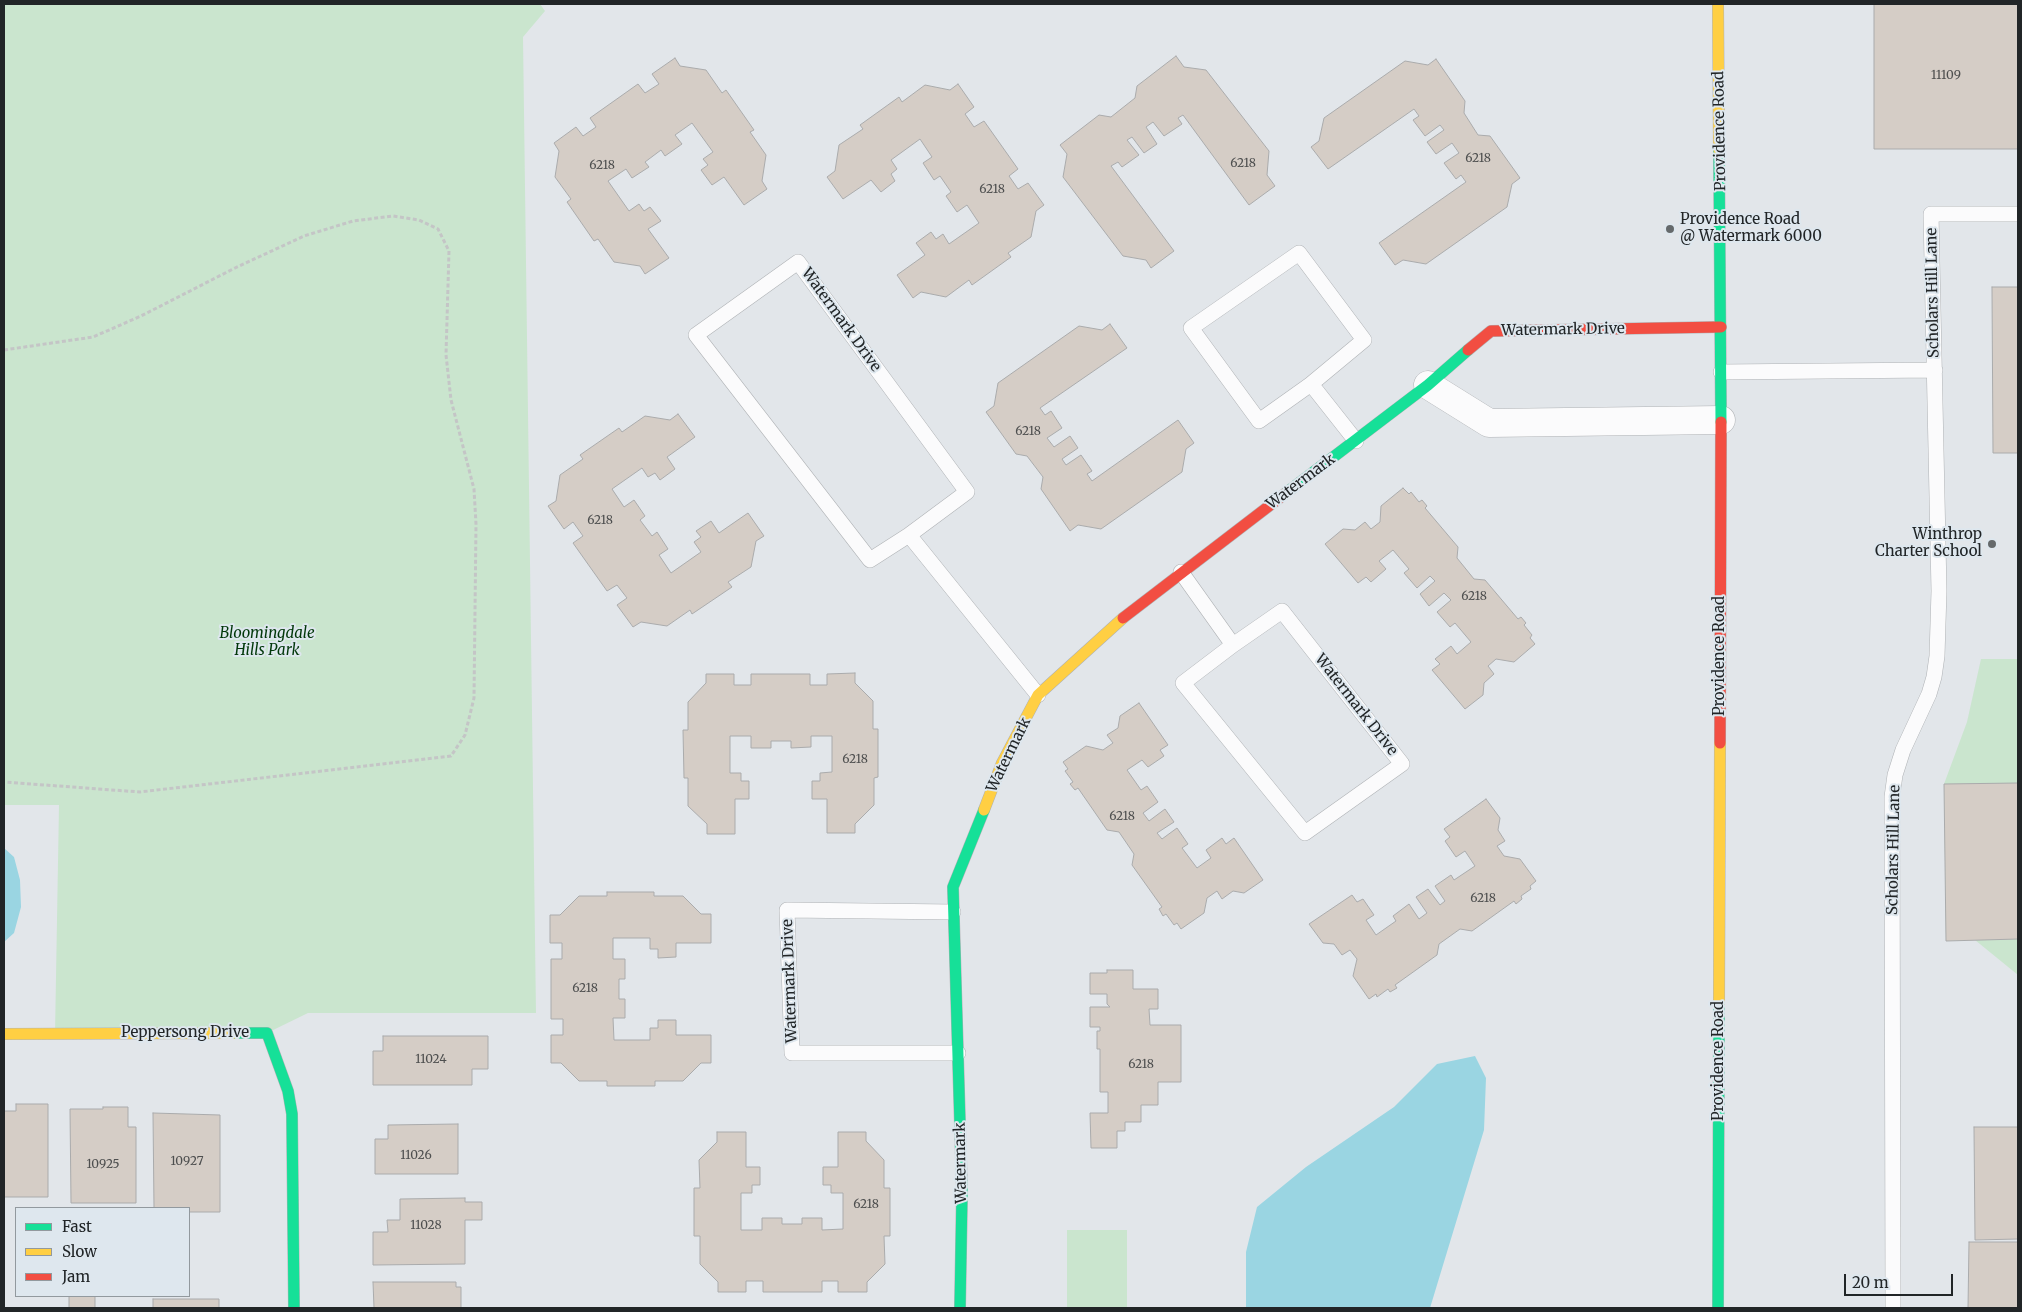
<!DOCTYPE html>
<style>
body{margin:0}
#map{position:relative;width:2022px;height:1312px;overflow:hidden;background:#e2e6ea;font-family:Merriweather,serif}
canvas{display:block}
.frame{position:absolute;inset:0;border:5px solid #212527;pointer-events:none}
.legend{position:absolute;left:15px;top:1207px;width:175px;height:90px;box-sizing:border-box;background:#dee7ee;border:1px solid #92999e;margin:0;padding:6px 9px;list-style:none;font-size:15px;color:#212527}
.legend li{display:flex;align-items:center;gap:10px;height:25px}
.legend b{width:25px;border:1px solid #92999e}
.scale{position:absolute;left:1844px;top:1274px;width:109px;height:22px;box-sizing:border-box;border:2px solid #212527;border-top:0;padding-left:6px;font-size:15px;line-height:18px;white-space:nowrap;color:#212527;-webkit-text-stroke:4px #dee7ee;paint-order:stroke}
</style>
<div id="map">
<canvas width="2022" height="1312"></canvas>
<div class="frame"></div>
<ul class="legend">
<li><b style="height:6px;background:#16e098"></b>Fast</li>
<li><b style="height:6px;background:#ffcf43"></b>Slow</li>
<li><b style="height:6px;background:#f24e42"></b>Jam</li>
</ul>
<div class="scale">20 m</div>
</div>
<script>
const ctx = document.querySelector('canvas').getContext('2d');
ctx.lineJoin = 'round';
function fill(path, color) { ctx.fillStyle = color; ctx.fill(path, 'evenodd'); }
const shape = rows => new Path2D(rows.map(r => 'M' + r).join(''));
function stroke(path, color, width, dash) { ctx.strokeStyle = color; ctx.lineWidth = width; ctx.lineCap = dash ? 'butt' : 'round'; ctx.setLineDash(dash || []); ctx.stroke(path); }
function write(font, color, halo, rows, align = 'center') {
  ctx.font = font + ' Merriweather,serif'; ctx.lineWidth = 4; ctx.setLineDash([]); ctx.textBaseline = 'middle'; ctx.strokeStyle = halo; ctx.fillStyle = color; for (const [text, x, y, turn = 0] of rows) {
    ctx.save(); ctx.translate(x, y); ctx.rotate((+turn || 0) * Math.PI / 180); ctx.textAlign = isNaN(turn) ? turn : align; if (halo) ctx.strokeText(text, 0, 0); ctx.fillText(text, 0, 0); ctx.restore();
  }
}
const green = shape([
 [4,4,540,4,545,11,523,37,536,1013,308,1013,267,1033,55,1034,59,805,4,805],
 [1981,659,2018,659,2018,975,1975,940,1946,941,1944,784,1967,722],
 [1067,1230,1127,1230,1127,1308,1067,1308]
]);
const water = shape([
 [4,848,14,857,20,880,21,907,14,933,4,942],
 [1475,1056,1486,1078,1484,1130,1430,1308,1246,1308,1246,1252,1257,1207,1306,1167,1394,1107,1437,1064]
]);
const building = shape([
 [1874,4,2018,4,2018,149,1874,149,1874,4],
 [1176,56,1184,67,1206,70,1269,151,1267,175,1275,186,1249,205,1183,115,1178,118,1182,124,1164,136,1153,122,1146,127,1157,144,1144,153,1132,137,1127,140,1139,155,1122,167,1118,162,1111,166,1174,251,1151,268,1146,260,1123,256,1063,177,1067,154,1060,145,1099,115,1111,117,1135,98,1137,86,1176,56],
 [675,58,680,66,706,70,722,93,726,90,754,130,750,132,766,155,762,181,767,189,744,205,724,177,712,185,701,170,708,165,703,159,713,152,692,123,675,135,682,144,665,156,661,150,645,162,649,167,632,178,626,169,608,181,629,211,639,204,644,211,650,207,661,221,648,229,669,258,645,274,640,266,614,262,598,239,594,241,567,202,571,199,555,177,559,151,554,143,576,127,583,136,596,127,590,118,638,84,645,93,659,84,652,74,675,58],
 [1436,59,1465,101,1464,113,1478,135,1490,136,1520,178,1512,184,1507,207,1426,264,1403,260,1395,265,1379,243,1466,182,1461,175,1456,179,1444,163,1459,153,1452,143,1436,154,1427,142,1444,130,1440,125,1425,136,1413,120,1419,116,1414,109,1328,169,1311,147,1319,141,1324,118,1405,61,1428,65,1436,59],
 [958,84,974,107,965,114,974,127,984,121,1018,169,1009,176,1018,189,1028,183,1044,205,1036,211,1031,237,1008,253,1011,257,972,285,969,280,946,297,921,292,913,298,897,275,925,255,916,243,931,232,936,239,943,234,949,244,979,223,967,205,957,212,946,196,951,192,940,176,934,180,923,163,932,157,920,139,891,160,897,169,891,174,895,181,881,192,871,180,843,199,827,177,835,171,839,145,863,129,860,125,899,97,902,102,925,85,950,90,958,84],
 [1992,287,2018,287,2018,453,1993,453,1992,287],
 [1110,324,1127,348,1040,408,1045,415,1051,411,1062,428,1047,438,1054,447,1070,436,1078,448,1062,459,1066,465,1081,455,1092,471,1087,474,1092,481,1178,420,1194,443,1186,449,1182,472,1101,529,1078,525,1070,531,1041,489,1043,477,1027,456,1016,454,986,412,994,406,998,383,1079,326,1102,330,1110,324],
 [678,414,695,437,667,457,675,469,660,480,655,473,648,477,642,468,612,489,624,507,634,500,645,516,640,520,652,536,657,532,668,549,659,555,671,573,701,552,694,542,701,537,696,531,711,521,719,533,748,513,764,536,756,541,751,567,728,582,732,587,692,614,690,610,667,626,641,622,633,627,617,605,627,598,617,585,607,591,573,543,583,536,573,522,564,529,548,506,556,501,560,475,583,459,580,455,619,428,622,432,645,416,670,420,678,414],
 [1403,488,1409,494,1411,492,1419,502,1422,500,1427,506,1425,508,1458,547,1457,558,1474,579,1485,580,1518,619,1521,617,1526,623,1524,625,1532,635,1530,638,1535,644,1514,662,1496,659,1488,666,1494,674,1484,683,1483,695,1465,709,1432,670,1440,664,1435,659,1451,646,1457,654,1471,642,1455,623,1450,627,1437,612,1451,600,1444,593,1429,606,1420,594,1435,581,1430,576,1417,588,1404,573,1409,569,1393,550,1379,561,1386,569,1371,582,1366,577,1358,583,1325,544,1343,529,1355,530,1365,522,1371,529,1380,522,1381,506,1403,488],
 [855,673,855,683,873,701,873,729,878,729,878,777,874,778,874,805,855,824,855,833,827,833,827,799,812,799,812,781,820,781,820,773,832,772,832,736,811,736,811,747,791,748,791,741,771,741,771,748,751,748,751,736,730,736,730,773,741,773,741,781,749,781,749,799,735,799,735,834,707,834,707,824,688,806,688,778,684,778,683,730,688,730,688,702,706,683,706,674,734,674,734,685,751,685,751,674,810,674,810,685,827,685,827,674,855,673],
 [1139,703,1168,745,1160,750,1164,756,1148,767,1142,760,1127,770,1141,790,1147,786,1158,802,1143,813,1149,821,1165,809,1174,822,1157,833,1162,839,1177,828,1188,844,1182,848,1197,868,1211,858,1206,850,1222,838,1226,844,1234,838,1263,880,1244,893,1233,891,1222,899,1217,891,1207,898,1204,913,1181,929,1177,923,1174,925,1166,914,1163,916,1159,909,1162,907,1132,865,1134,854,1119,832,1107,830,1078,788,1075,790,1070,784,1073,782,1065,771,1068,769,1063,762,1086,746,1103,750,1113,743,1107,735,1118,728,1120,716,1139,703],
 [2018,783,2018,939,1946,941,1944,784,2018,783],
 [1486,799,1500,818,1498,830,1505,841,1497,846,1504,856,1520,859,1536,881,1530,886,1531,889,1521,896,1522,899,1516,904,1514,901,1472,931,1460,929,1439,944,1437,955,1395,985,1397,988,1390,992,1388,989,1377,997,1376,994,1369,999,1353,976,1357,959,1350,950,1342,955,1334,944,1323,943,1309,924,1352,895,1357,902,1363,899,1374,915,1366,920,1376,935,1396,921,1393,916,1409,904,1419,919,1427,913,1416,897,1428,889,1440,905,1445,901,1435,886,1451,875,1454,880,1475,866,1465,851,1456,857,1445,841,1450,837,1444,829,1486,799],
 [607,892,654,892,654,896,683,896,701,914,711,914,711,943,676,943,676,957,658,958,658,949,650,949,650,938,613,938,613,959,625,959,625,979,619,979,619,999,625,999,625,1018,613,1018,614,1040,650,1040,650,1028,658,1028,658,1020,676,1020,676,1035,711,1035,711,1063,701,1063,683,1081,655,1081,655,1086,607,1086,607,1081,579,1081,561,1063,551,1063,551,1035,563,1035,563,1019,551,1019,551,959,562,959,562,943,550,943,550,915,560,915,579,896,607,896,607,892],
 [1107,970,1133,970,1133,989,1158,989,1158,1009,1149,1009,1150,1025,1181,1025,1181,1082,1158,1082,1158,1105,1141,1105,1141,1122,1125,1122,1125,1131,1117,1131,1117,1148,1091,1148,1090,1113,1108,1113,1108,1092,1100,1092,1100,1049,1097,1049,1097,1031,1100,1031,1100,1027,1090,1027,1090,1007,1110,1007,1107,1004,1107,994,1090,994,1090,973,1107,973,1107,970],
 [383,1036,488,1036,488,1069,472,1069,472,1085,373,1085,373,1051,383,1051,383,1036],
 [16,1104,48,1104,48,1197,4,1197,4,1111,16,1111,16,1104],
 [103,1107,128,1107,128,1127,136,1127,136,1203,71,1203,70,1109,103,1109,103,1107],
 [153,1113,220,1115,220,1212,189,1212,189,1208,154,1208,153,1113],
 [458,1124,458,1174,375,1174,375,1139,388,1139,388,1125,458,1124],
 [1974,1127,2018,1127,2018,1239,1975,1240,1974,1127],
 [717,1132,746,1132,746,1167,760,1167,760,1185,752,1185,752,1193,741,1193,741,1230,762,1230,762,1218,782,1218,782,1224,802,1224,802,1218,822,1218,822,1230,843,1229,843,1193,831,1193,831,1185,823,1185,823,1167,838,1167,838,1132,866,1132,866,1141,884,1160,884,1188,890,1188,890,1236,884,1236,885,1264,867,1282,867,1292,838,1292,838,1281,822,1281,822,1292,763,1292,763,1281,746,1281,746,1292,718,1292,718,1282,700,1264,700,1236,694,1236,694,1188,700,1188,699,1160,717,1142,717,1132],
 [465,1198,465,1202,482,1202,482,1220,465,1220,465,1264,373,1265,373,1232,388,1232,387,1220,400,1220,400,1199,465,1198],
 [1969,1242,2018,1242,2018,1308,1968,1308,1969,1242],
 [373,1282,456,1282,456,1287,461,1287,461,1308,374,1308,373,1282],
 [69,1296,95,1296,95,1308,69,1308,69,1296],
 [153,1299,219,1299,219,1308,153,1308,153,1299]
]);
const path = shape([
 [4,350,93,337,141,316,235,268,304,236,353,221,393,216,419,220,438,229,449,251,446,355,451,400,474,489,476,524,474,698,465,735,451,756,140,792,4,782]
]);
const lane = shape([
 [1721,372,1935,370],
 [1311,384,1259,421,1191,328,1299,253,1364,340,1311,384,1356,441],
 [909,535,870,560,696,335,798,262,967,492,909,535,1038,695],
 [1181,572,1233,645,1183,683,1305,833,1402,764,1282,611,1233,645],
 [953,912,787,910,792,1053,958,1053],
 [1893,1308,1892,797,1895,775,1903,750,1929,694,1934,677,1937,656,1939,591,1931,214,2018,214]
]);
const street = shape([
 [1428,385,1489,423,1721,420]
]);
const fast = shape([
 [1719,150,1721,422],
 [1286,493,1428,385,1468,350],
 [236,1033,267,1033,288,1091,292,1114,294,1308],
 [960,1308,962,1193,953,887,984,810],
 [1718,1308,1719,1004]
]);
const slow = shape([
 [1718,4,1719,150],
 [984,810,1002,763,1038,695,1123,618],
 [1719,1004,1720,743],
 [4,1034,236,1033]
]);
const jam = shape([
 [1468,350,1491,331,1721,327],
 [1123,618,1286,493],
 [1720,743,1721,422]
]);
const markers = [
 [1670,229,5,"#65696b"],
 [1992,544,5,"#65696b"]
];
const numberNames = [
 ["11109",1946,76],
 ["6218",1478,159],
 ["6218",1243,164],
 ["6218",602,166],
 ["6218",992,190],
 ["6218",1028,432],
 ["6218",600,521],
 ["6218",1474,597],
 ["6218",855,760],
 ["6218",1122,817],
 ["6218",1483,899],
 ["6218",585,989],
 ["11024",431,1060],
 ["6218",1141,1065],
 ["11026",416,1156],
 ["10927",187,1162],
 ["10925",103,1165],
 ["6218",866,1205],
 ["11028",426,1226]
];
const streetNames = [
 ["Providence Road",1720,131,-91],
 ["Scholars Hill Lane",1933,293,-91],
 ["Watermark Drive",841,320,54],
 ["Watermark Drive",1563,330,-1],
 ["Watermark",1301,482,-37],
 ["Providence Road",1720,656,-90],
 ["Watermark Drive",1356,705,52],
 ["Watermark",1009,755,-64],
 ["Scholars Hill Lane",1894,850,-89],
 ["Watermark Drive",790,981,-92],
 ["Peppersong Drive",185,1033],
 ["Providence Road",1719,1061,-90],
 ["Watermark",961,1163,-91]
];
const poiNames = [
 ["Providence Road",1680,220],
 ["@ Watermark 6000",1680,237],
 ["Winthrop",1982,535,"right"],
 ["Charter School",1982,552,"right"]
];
const parkNames = [
 ["Bloomingdale",267,634],
 ["Hills Park",267,651]
];
fill(green, '#cae5ce');
fill(water, '#9ad5e2');
fill(building, '#d5cdc6');
stroke(building, '#aaabac', 1);
stroke(lane, '#afb2b5', 16);
stroke(street, '#afb2b5', 29);
stroke(fast, '#afb2b5', 12);
stroke(slow, '#afb2b5', 12);
stroke(jam, '#afb2b5', 12);
stroke(path, '#c4c5c6', 3, [4, 2.5]);
stroke(lane, '#fbfbfc', 15);
stroke(street, '#fbfbfc', 28);
stroke(fast, '#16e098', 11);
stroke(slow, '#ffcf43', 11);
stroke(jam, '#f24e42', 11);
for (const [x, y, r, color] of markers) { const dot = new Path2D(); dot.arc(x, y, r, 0, 2 * Math.PI); ctx.fillStyle = color; ctx.fill(dot); stroke(dot, '#dee7ee', 2); }
write('12px', '#4e4f4f', null, numberNames);
write('15px', '#212527', '#dee7ee', streetNames);
write('15px', '#212527', '#dee7ee', poiNames, 'left');
write('italic 15px', '#02380a', '#dee7ee', parkNames);
</script>
